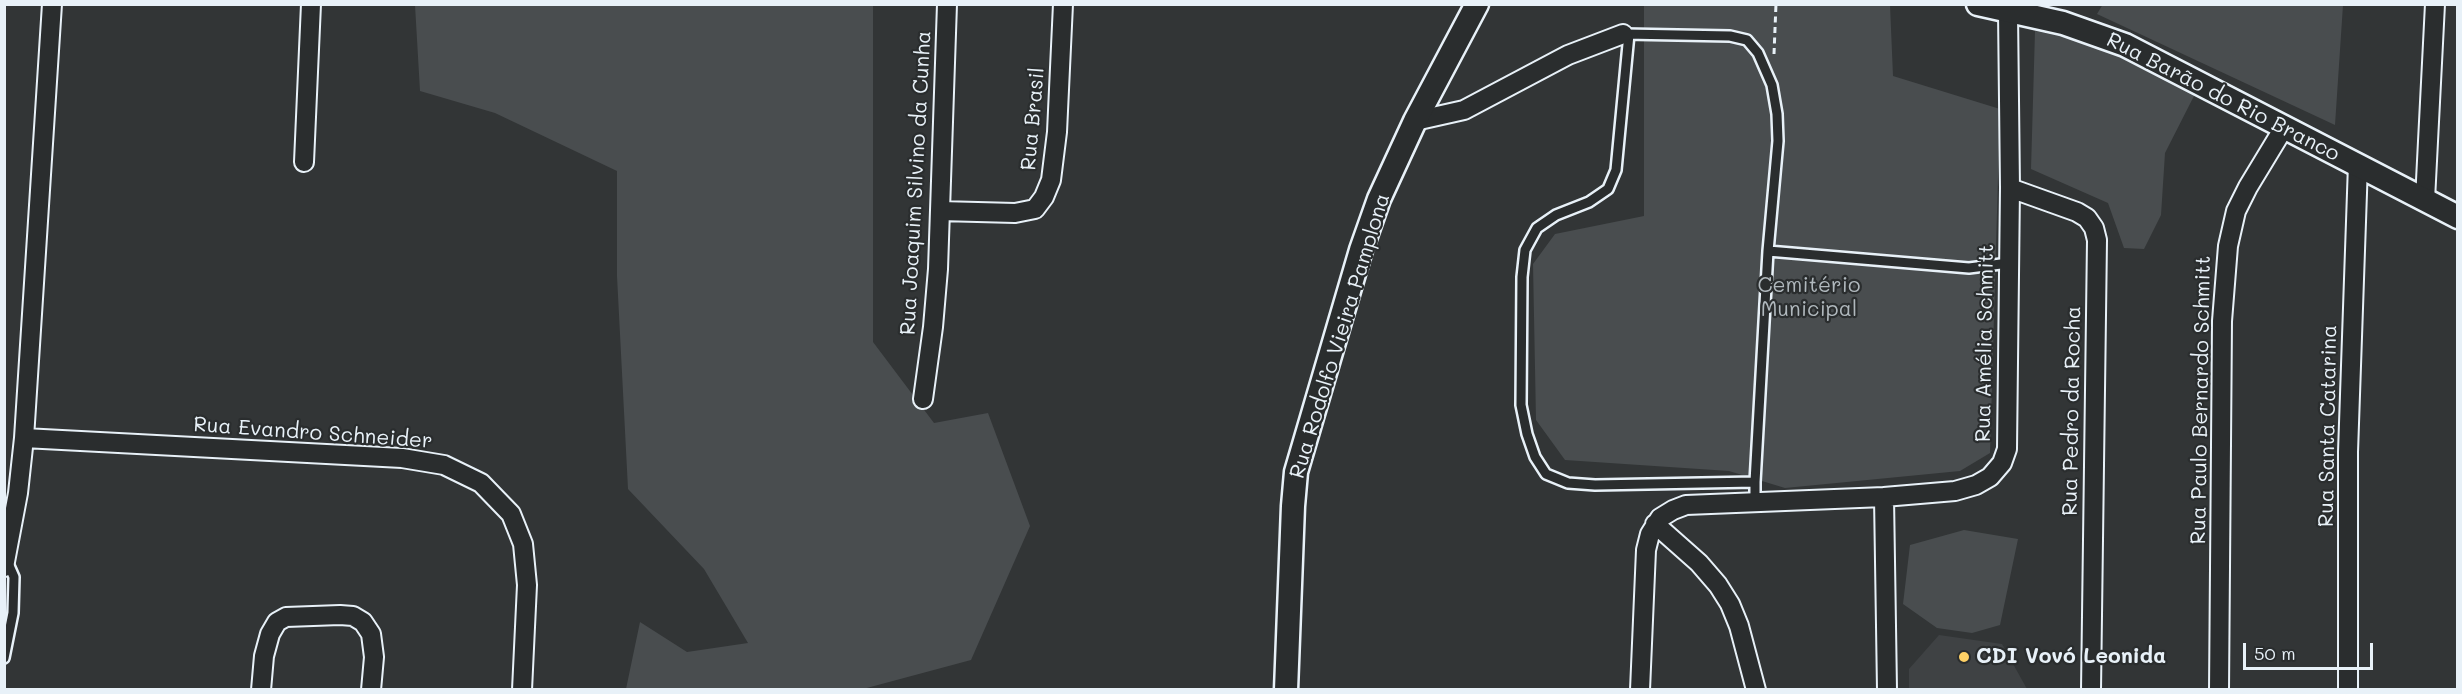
<!DOCTYPE html>
<meta charset="utf-8">
<style>
body{margin:0}
#map{position:relative;width:2462px;height:694px;overflow:hidden;background:#323536;font-family:Mali,sans-serif}
canvas{display:block}
.frame{position:absolute;inset:0;border:6px solid #e8f1f8;pointer-events:none}
.scale{position:absolute;left:2243px;top:643px;width:130px;height:27px;box-sizing:border-box;border:3px solid #e8f1f8;border-top:0;padding-left:8px;font-size:18px;line-height:21px;white-space:nowrap;color:#e8f1f8;-webkit-text-stroke:4px #2a2d2e;paint-order:stroke}
</style>
<div id="map">
<canvas width="2462" height="694"></canvas>
<div class="frame"></div>
<div class="scale">50 m</div>
</div>
<script>
const ctx = document.querySelector('canvas').getContext('2d');
ctx.lineJoin = 'round';
function fill(path, color) { ctx.fillStyle = color; ctx.fill(path, 'evenodd'); }
const shape = rows => new Path2D(rows.map(r => 'M' + r).join(''));
function stroke(path, color, width, dash) { ctx.strokeStyle = color; ctx.lineWidth = width; ctx.lineCap = dash ? 'butt' : 'round'; ctx.setLineDash(dash || []); ctx.stroke(path); }
function write(font, color, halo, rows, align = 'center') {
  ctx.font = font + ' Mali,sans-serif'; ctx.lineWidth = 4.5; ctx.setLineDash([]); ctx.textBaseline = 'middle'; ctx.strokeStyle = halo; ctx.fillStyle = color; for (const [text, x, y, turn = 0] of rows) {
    ctx.save(); ctx.translate(x, y); ctx.rotate((+turn || 0) * Math.PI / 180); ctx.textAlign = isNaN(turn) ? turn : align; if (halo) ctx.strokeText(text, 0, 0); ctx.fillText(text, 0, 0); ctx.restore();
  }
}
const built = shape([
 [1939,635,2002,644,2027,689,1909,689,1909,669]
]);
const green = shape([
 [2103,4,2343,5,2335,125,2097,14],
 [415,5,873,5,873,342,934,423,988,413,1030,526,971,660,863,689,626,689,640,622,687,652,748,643,704,569,628,489,617,276,617,171,495,113,420,91],
 [1644,5,1890,5,1893,76,2000,109,1990,453,1960,471,1785,488,1729,471,1565,460,1536,420,1533,264,1555,234,1644,216],
 [2035,31,2093,43,2135,65,2196,92,2165,153,2161,215,2144,249,2124,248,2108,203,2031,169],
 [1964,530,2018,539,2000,625,1972,633,1937,628,1903,604,1910,545]
]);
const path = shape([
 [1774,54,1776,4]
]);
const service = shape([
 [1625,34,1730,36,1747,40,1758,53,1772,85,1777,114,1778,141,1768,251,1755,482],
 [1629,34,1616,170,1608,189,1589,202,1556,215,1537,228,1525,250,1522,277,1521,405,1527,434,1535,457,1546,474,1568,483,1595,485,1755,482,1755,501],
 [1768,251,1969,268,2009,263],
 [4,658,13,613,14,577,7,561]
]);
const minor = shape([
 [1415,121,1464,110,1568,55,1623,34],
 [304,162,311,4],
 [2010,188,2077,212,2087,218,2094,228,2097,240,2091,690],
 [2425,200,2435,4],
 [940,211,1015,213,1035,209,1044,197,1051,180,1057,132,1063,4],
 [923,399,933,327,938,269,947,4],
 [24,438,402,458,444,465,481,483,511,514,523,544,527,585,522,690],
 [1655,524,1699,563,1718,585,1730,604,1739,626,1756,690],
 [4,567,18,493,24,438,52,4],
 [261,690,264,656,270,634,277,622,286,617,340,615,353,616,363,622,371,634,374,657,371,690],
 [1640,690,1646,550,1650,534,1660,518,1673,510,1686,505,1884,497],
 [1887,690,1884,497,1955,491,1976,485,1990,477,2002,463,2007,449,2010,188,2008,12],
 [2219,690,2222,321,2228,246,2236,211,2248,187,2285,126],
 [2348,690,2348,452,2358,164]
]);
const tertiary = shape([
 [1978,4,2063,23,2125,45,2458,217],
 [1286,690,1293,506,1296,472,1361,250,1379,199,1415,121,1477,4]
]);
const markers = [
 [1964,657,6,"#ffd166"]
];
const streetNames = [
 ["Rua Barão do Rio Branco",2223,97,27],
 ["Rua Brasil",1033,119,-85],
 ["Rua Joaquim Silvino da Cunha",916,183,-87],
 ["Rua Rodolfo Vieira Pamplona",1340,336,-73],
 ["Rua Amélia Schmitt",1985,343,-89],
 ["Rua Paulo Bernardo Schmitt",2201,400,-89],
 ["Rua Pedro da Rocha",2072,411,-89],
 ["Rua Santa Catarina",2328,426,-89],
 ["Rua Evandro Schneider",313,433,4]
];
const parkNames = [
 ["Cemitério",1809,286],
 ["Municipal",1809,310]
];
const poiNames = [
 ["CDI Vovó Leonida",1976,657]
];
fill(built, '#3f4244');
fill(green, '#494d4f');
stroke(service, '#e8f1f8', 14);
stroke(minor, '#e8f1f8', 22);
stroke(tertiary, '#e8f1f8', 27);
stroke(path, '#e8f1f8', 3, [6, 4.5]);
stroke(service, '#2a2d2e', 9);
stroke(minor, '#2a2d2e', 18);
stroke(tertiary, '#2a2d2e', 22);
for (const [x, y, r, color] of markers) { const dot = new Path2D(); dot.arc(x, y, r, 0, 2 * Math.PI); ctx.fillStyle = color; ctx.fill(dot); stroke(dot, '#2a2d2e', 2); }
write('21px', '#e8f1f8', '#2a2d2e', streetNames);
write('21px', '#b0b8bd', '#2a2d2e', parkNames);
write('bold 21px', '#e8f1f8', '#2a2d2e', poiNames, 'left');
</script>
